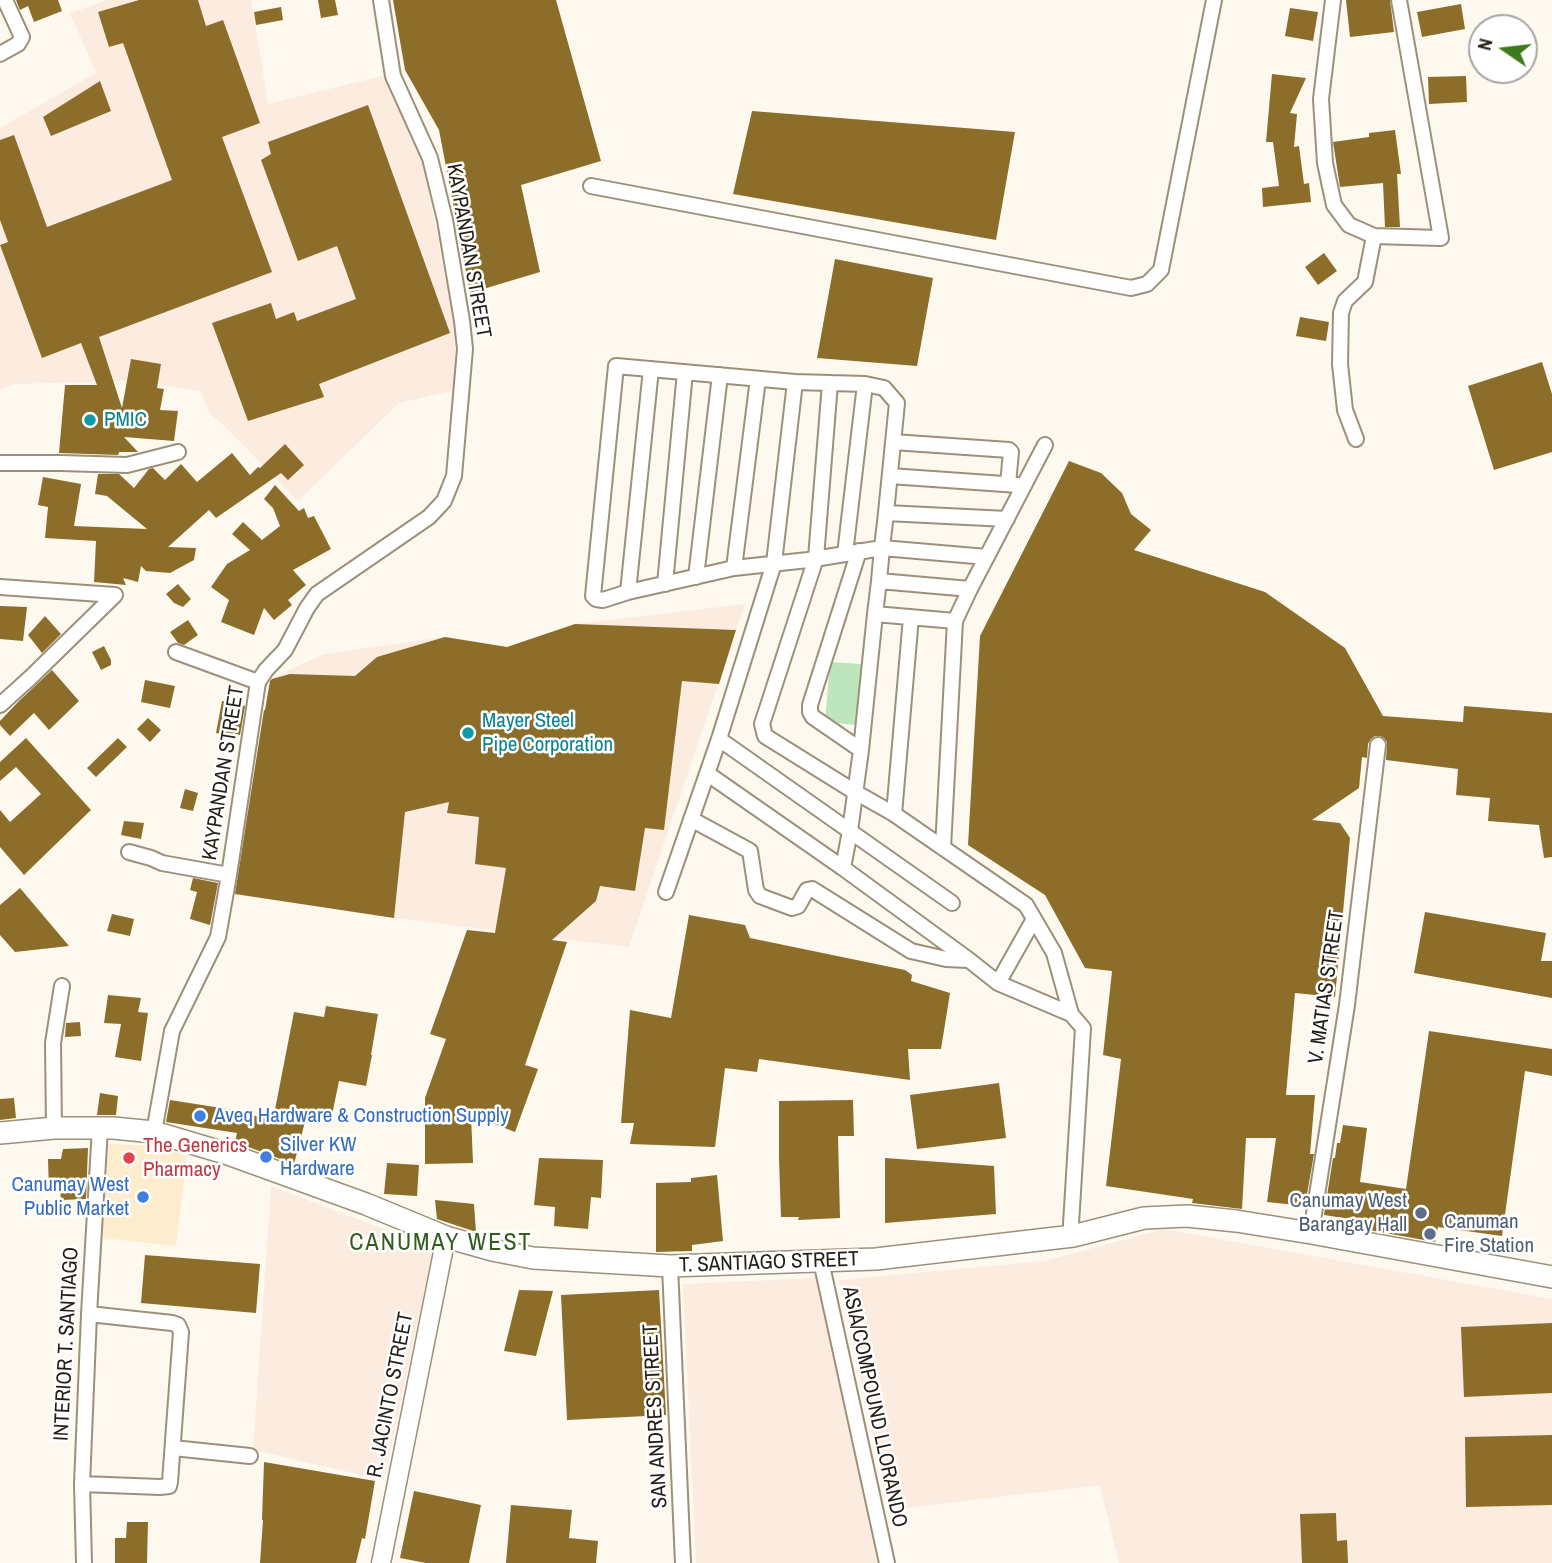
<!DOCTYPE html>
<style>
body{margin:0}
#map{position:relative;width:1552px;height:1563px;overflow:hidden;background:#fef9ef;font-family:"Archivo Narrow",sans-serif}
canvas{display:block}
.north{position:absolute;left:1468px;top:14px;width:70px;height:70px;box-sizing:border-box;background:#fff;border:2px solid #a7a5a2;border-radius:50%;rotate:284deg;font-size:19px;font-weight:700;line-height:28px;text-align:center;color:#231f16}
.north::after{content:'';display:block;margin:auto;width:24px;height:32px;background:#3c7b19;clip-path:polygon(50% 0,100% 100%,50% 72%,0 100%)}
</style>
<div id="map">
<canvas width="1552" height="1563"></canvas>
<div class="north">N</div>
</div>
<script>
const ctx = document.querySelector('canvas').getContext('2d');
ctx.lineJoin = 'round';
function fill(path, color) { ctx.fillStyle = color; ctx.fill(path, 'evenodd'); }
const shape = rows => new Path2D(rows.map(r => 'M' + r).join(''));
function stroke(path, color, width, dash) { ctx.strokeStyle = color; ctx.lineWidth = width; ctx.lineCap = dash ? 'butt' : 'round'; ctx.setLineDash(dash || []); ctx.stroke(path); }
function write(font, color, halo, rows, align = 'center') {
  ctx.font = font + ' "Archivo Narrow",sans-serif'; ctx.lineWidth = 5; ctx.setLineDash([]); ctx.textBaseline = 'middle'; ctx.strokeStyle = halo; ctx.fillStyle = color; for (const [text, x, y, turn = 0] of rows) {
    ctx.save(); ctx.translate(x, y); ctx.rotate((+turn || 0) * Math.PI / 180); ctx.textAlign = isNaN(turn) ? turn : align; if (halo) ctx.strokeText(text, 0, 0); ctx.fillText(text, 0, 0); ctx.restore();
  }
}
const built = shape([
 [108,1144,159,1146,187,1156,176,1246,102,1238]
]);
const industrial = shape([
 [108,0,251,0,268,104,386,75,422,156,454,323,456,390,399,403,298,501,220,422,210,414,200,391,133,381,16,384,0,389,0,128,96,73,70,13],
 [745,604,629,947,394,918,233,894,271,679,323,654,445,637,507,647,575,624],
 [271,1186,425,1245,432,1255,384,1480,253,1450],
 [1164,1229,1552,1299,1552,1563,1119,1563,1100,1485,889,1510,839,1280,1044,1261],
 [816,1278,877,1563,696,1563,683,1284]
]);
const green = shape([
 [830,662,861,664,856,725,825,722]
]);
const building = shape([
 [16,0,58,0,62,11,34,22,28,6,20,10],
 [139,0,198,0,206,26,223,20,260,123,222,137,272,272,99,337,122,408,131,359,161,364,157,388,164,389,160,410,178,411,174,441,124,437,138,452,119,452,118,455,59,453,65,385,97,385,81,343,42,358,0,245,8,242,0,220,0,140,14,135,47,227,172,180,123,43,109,47,98,12],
 [318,0,335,0,338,15,321,18],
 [393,0,556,0,601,161,521,185,540,272,470,293,439,130,405,70],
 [1346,0,1390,0,1394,32,1350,37],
 [1461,4,1465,29,1422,37,1417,12],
 [281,7,283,20,256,25,254,12],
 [1290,8,1318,12,1313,41,1285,36],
 [1272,74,1306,78,1290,113,1297,114,1294,147,1299,146,1304,184,1309,183,1311,202,1263,207,1262,188,1279,186,1273,142,1266,142],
 [1466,76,1467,102,1429,104,1428,77],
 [100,81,111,111,51,136,43,117],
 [368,105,450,333,319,384,324,397,248,421,212,323,271,303,276,319,294,312,297,321,356,299,337,246,298,261,261,160,271,154,268,142],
 [752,111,1015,132,996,240,733,194],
 [1395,130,1401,174,1397,174,1400,227,1385,227,1383,183,1340,187,1333,142,1369,137,1369,133],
 [1324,253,1337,271,1318,285,1305,267],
 [835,259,933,278,917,366,817,358],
 [1300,317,1329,322,1326,341,1296,336],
 [1542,362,1552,394,1552,452,1494,470,1468,386],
 [285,444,304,465,288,480,281,473,216,518,209,510,168,547,196,548,194,560,170,573,146,571,141,566,138,582,123,578,126,585,94,582,96,541,45,538,48,507,38,505,43,477,81,484,74,526,147,529,107,496,95,494,98,474,119,474,134,488,149,469,153,468,165,480,181,464,197,482,232,453,250,475,258,467,260,468],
 [1069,461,1101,473,1122,493,1131,514,1151,530,1134,550,1265,592,1345,648,1383,716,1463,722,1464,706,1552,713,1552,857,1544,858,1539,825,1488,821,1490,798,1456,795,1458,769,1386,760,1387,742,1384,738,1380,736,1375,736,1371,739,1368,744,1367,758,1362,757,1359,788,1312,820,1340,823,1350,838,1335,997,1295,993,1286,1095,1315,1095,1310,1154,1314,1154,1305,1206,1267,1202,1276,1138,1246,1138,1242,1209,1192,1203,1193,1199,1106,1186,1121,1059,1103,1055,1112,971,1085,968,1045,895,968,845,980,636],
 [275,485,299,511,304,508,308,518,314,516,331,549,293,570,306,585,288,600,292,605,274,620,264,608,254,635,221,622,229,600,211,587,227,564,250,550,232,534,243,522,262,540,280,526,273,508,264,499],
 [178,584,191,599,183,607,174,603,166,594],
 [0,606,27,607,23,641,0,639],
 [45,616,61,634,42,653,28,635],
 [188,620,198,635,184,645,178,643,170,632],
 [575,624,736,630,719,684,682,681,664,830,645,828,635,891,600,886,596,901,552,940,567,942,525,1065,538,1069,515,1132,471,1115,473,1163,425,1164,425,1098,446,1039,430,1034,467,930,495,933,506,868,475,864,479,817,447,813,449,802,405,812,394,918,235,894,264,710,265,710,270,681,272,679,290,674,355,676,377,657,445,637,507,647],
 [104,646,111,660,111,665,101,670,92,652],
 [52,670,79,701,49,730,34,713,10,736,0,725,0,721,18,702],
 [145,680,175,686,170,708,141,702],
 [222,701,245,706,240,735,233,733,233,736,216,733],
 [148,718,161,730,150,742,137,729],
 [26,738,91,810,24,875,0,847,0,810,10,822,41,794,16,767,0,781,0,762],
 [118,738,127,747,96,777,87,768],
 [185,789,198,793,193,811,180,808],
 [124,821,144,823,141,839,121,835],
 [193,878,218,883,210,925,190,919,197,892,190,890],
 [20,888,69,946,15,952,0,935,0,905],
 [1425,912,1546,933,1541,961,1552,961,1552,998,1414,973],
 [112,914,134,919,130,936,107,931],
 [689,915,745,925,750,938,905,970,912,975,911,981,950,993,941,1049,908,1049,910,1080,759,1059,757,1072,725,1068,715,1147,630,1144,634,1123,621,1123,630,1010,671,1018],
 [108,995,141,998,138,1012,148,1013,141,1061,115,1057,121,1024,104,1023],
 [326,1006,378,1014,371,1055,372,1055,366,1086,339,1081,332,1115,308,1110,294,1164,235,1142,237,1133,166,1122,170,1100,234,1110,234,1111,273,1120,294,1012,324,1017],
 [80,1022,81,1036,65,1037,66,1023],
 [1429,1031,1552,1049,1552,1076,1525,1071,1502,1236,1438,1227,1435,1242,1369,1230,1370,1222,1324,1215,1333,1158,1335,1158,1337,1143,1340,1143,1343,1125,1367,1128,1360,1182,1406,1189],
 [999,1083,1006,1138,917,1149,910,1095],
 [100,1093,118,1096,116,1115,97,1115],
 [14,1098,16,1118,0,1120,0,1099],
 [853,1100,854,1136,838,1136,840,1218,798,1220,799,1217,781,1217,779,1159,779,1101],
 [88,1148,86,1199,61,1200,60,1190,49,1190,48,1159,61,1159,63,1149],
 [539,1158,603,1160,601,1198,591,1197,588,1229,554,1226,555,1207,534,1205],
 [885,1158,994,1166,996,1214,885,1223],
 [387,1163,419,1165,417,1196,384,1194],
 [717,1175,723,1241,692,1245,692,1251,656,1252,656,1183,691,1182,691,1178],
 [435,1200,474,1204,476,1232,437,1219],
 [145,1255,260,1264,256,1313,141,1303],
 [519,1290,553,1291,536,1356,504,1351],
 [659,1290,666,1415,567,1420,561,1295],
 [1552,1323,1552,1393,1464,1397,1461,1327],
 [1552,1435,1552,1505,1466,1507,1465,1437],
 [264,1462,375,1481,365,1539,362,1538,356,1563,260,1563,263,1520,262,1520],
 [414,1491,481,1505,469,1563,426,1563,400,1558],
 [511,1505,572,1510,569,1538,598,1541,596,1563,506,1563],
 [1336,1513,1337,1541,1347,1540,1348,1563,1302,1563,1300,1514],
 [127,1522,148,1522,147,1563,115,1563,115,1538,126,1538]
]);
const minor = shape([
 [1333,0,1321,99,1325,163,1334,205,1349,225,1374,236,1441,238,1399,0],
 [0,54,18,44,22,37,5,0],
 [591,186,1131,288,1147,284,1161,270,1214,0],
 [830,383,816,558,762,724,765,736,855,792,894,814,1026,905,1054,953,1071,1014],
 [1356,439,1345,410,1340,364,1341,313,1345,301,1365,282,1374,236],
 [893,442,1009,450,1011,452,1008,484],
 [0,463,61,463,127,465,178,452],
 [890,476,1018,485],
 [886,513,1007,519],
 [859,551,810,705,810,712,813,717,861,750],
 [845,554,865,384],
 [734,568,758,379],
 [696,577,720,375],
 [879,581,970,589],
 [665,584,685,372],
 [0,587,115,595],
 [628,592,651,369],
 [875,614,955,621],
 [176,652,258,682],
 [0,705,30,678,115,595],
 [719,739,952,903],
 [708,774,843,868,969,960,998,983,1071,1014,1083,1028,1071,1224,1073,1236],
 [894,814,911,617],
 [691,819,750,851,756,890,760,896,792,908,798,906,807,890,812,889,911,951,946,959,969,960],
 [943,848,955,621,970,589,1045,445],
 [129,852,151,858,162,863,229,875],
 [843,868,850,831,861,750,875,614,879,581,882,548,886,513,897,403,884,388,865,384,795,382,616,366,593,596,596,599,603,600,628,592,734,568,808,560,882,548,987,557],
 [666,892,719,739,774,563,795,382],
 [998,983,1034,919],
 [54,1128,53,1043,62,986],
 [154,1132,172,1031,218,937,229,875,258,682,266,670,285,650,307,608,317,594,429,517,444,501,454,476,465,349,462,321,445,220,430,158,393,76,381,0],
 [1311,1233,1347,1005,1378,745],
 [821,1261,887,1563],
 [670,1266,683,1563],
 [173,1448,250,1456],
 [82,1484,160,1487,169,1486,170,1482,181,1332,178,1325,172,1323,89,1314],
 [84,1563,82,1484,89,1314,100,1128]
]);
const tertiary = shape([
 [381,1563,446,1237]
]);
const secondary = shape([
 [0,1133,54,1128,113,1128,154,1132,228,1154,366,1204,446,1237,492,1250,533,1258,670,1266,876,1259,1073,1236,1144,1218,1187,1216,1236,1221,1311,1233,1552,1277]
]);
const markers = [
 [90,420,7,"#0f9aa8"],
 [468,733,7,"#0f9aa8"],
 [200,1116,7,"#3f7fe0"],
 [266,1157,7,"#3f7fe0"],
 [129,1158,7,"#e0444e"],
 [143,1197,7,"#3f7fe0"],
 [1421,1213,7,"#5c6f8a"],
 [1430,1234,7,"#5c6f8a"]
];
const streetNames = [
 ["KAYPANDAN STREET",468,251,80],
 ["KAYPANDAN STREET",224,773,-81],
 ["V. MATIAS STREET",1327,987,-82],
 ["T. SANTIAGO STREET",769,1263,-2],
 ["INTERIOR T. SANTIAGO",67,1344,-87],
 ["R. JACINTO STREET",391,1395,-79],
 ["ASIA/COMPOUND LLORANDO",874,1407,78],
 ["SAN ANDRES STREET",656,1416,-93]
];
const cultureNames = [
 ["PMIC",104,420],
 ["Mayer Steel",482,721],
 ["Pipe Corporation",482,745]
];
const shopNames = [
 ["Aveq Hardware & Construction Supply",214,1116],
 ["Silver KW",280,1145],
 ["Hardware",280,1169],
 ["Canumay West",129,1185,"right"],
 ["Public Market",129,1209,"right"]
];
const healthNames = [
 ["The Generics",143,1146],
 ["Pharmacy",143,1170]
];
const serviceNames = [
 ["Canumay West",1407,1201],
 ["Barangay Hall",1407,1225],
 ["Canuman",1444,1222,"left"],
 ["Fire Station",1444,1246,"left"]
];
const quarterNames = [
 ["CANUMAY WEST",441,1244]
];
fill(built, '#fdeccd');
fill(industrial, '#fcece0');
fill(green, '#bee6bc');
fill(building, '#8c6d2a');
stroke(minor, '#9c907a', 18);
stroke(tertiary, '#9c907a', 21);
stroke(secondary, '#9c907a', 24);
stroke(minor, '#fff', 14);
stroke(tertiary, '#fff', 18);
stroke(secondary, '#fff', 21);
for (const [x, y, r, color] of markers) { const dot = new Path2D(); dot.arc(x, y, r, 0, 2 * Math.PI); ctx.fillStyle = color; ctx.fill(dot); stroke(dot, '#fff', 2.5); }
write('21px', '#231f16', '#fff', streetNames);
write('21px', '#0d838f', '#fff', cultureNames, 'left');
write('21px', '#366cbe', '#fff', shopNames, 'left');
write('21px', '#be3a42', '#fff', healthNames, 'left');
write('21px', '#4e5e75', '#fff', serviceNames, 'right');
ctx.letterSpacing = '2px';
write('24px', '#335c21', '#fff', quarterNames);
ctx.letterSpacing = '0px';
</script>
